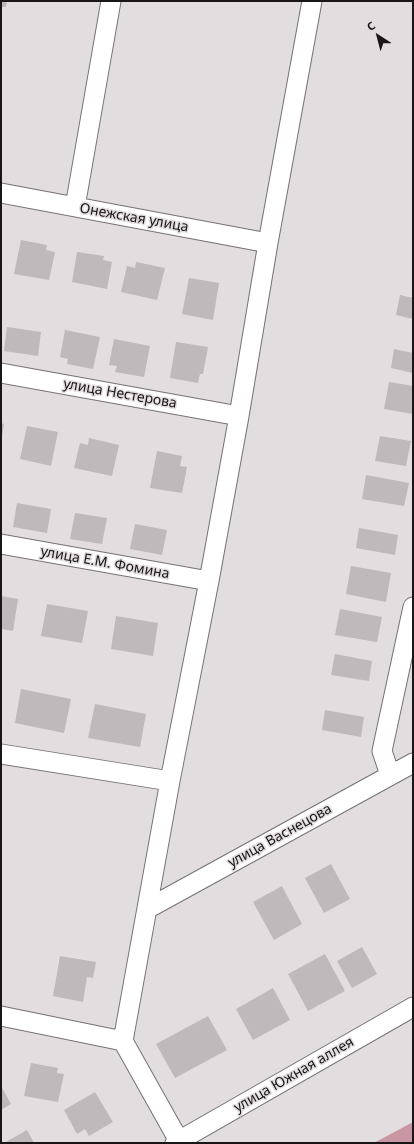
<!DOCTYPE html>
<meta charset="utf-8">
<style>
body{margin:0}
#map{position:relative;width:414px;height:1144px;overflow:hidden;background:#e2ddde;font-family:"Noto Sans",sans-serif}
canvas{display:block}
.frame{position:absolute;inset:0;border:2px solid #181616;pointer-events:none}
.north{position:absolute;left:358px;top:16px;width:40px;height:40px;-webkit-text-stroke:3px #e2ddde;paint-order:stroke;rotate:324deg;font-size:11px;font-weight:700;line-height:16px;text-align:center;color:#181616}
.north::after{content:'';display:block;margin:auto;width:14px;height:18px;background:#181616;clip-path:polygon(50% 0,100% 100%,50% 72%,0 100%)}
</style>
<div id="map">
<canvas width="414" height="1144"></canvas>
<div class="frame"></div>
<div class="north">С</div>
</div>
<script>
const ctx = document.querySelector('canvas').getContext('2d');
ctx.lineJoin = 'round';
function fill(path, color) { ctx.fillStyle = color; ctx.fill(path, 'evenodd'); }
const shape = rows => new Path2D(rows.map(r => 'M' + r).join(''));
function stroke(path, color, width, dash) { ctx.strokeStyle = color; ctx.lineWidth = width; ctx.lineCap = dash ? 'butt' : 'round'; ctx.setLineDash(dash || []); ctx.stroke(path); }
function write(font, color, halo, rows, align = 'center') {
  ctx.font = font + ' "Noto Sans",sans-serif'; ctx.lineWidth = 3; ctx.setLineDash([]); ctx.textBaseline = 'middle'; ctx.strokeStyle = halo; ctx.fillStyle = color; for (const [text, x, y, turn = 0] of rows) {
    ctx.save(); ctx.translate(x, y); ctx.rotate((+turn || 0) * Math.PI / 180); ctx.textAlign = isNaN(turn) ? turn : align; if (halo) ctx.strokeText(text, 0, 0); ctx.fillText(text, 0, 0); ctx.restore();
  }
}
const forest = shape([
 [413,1122,413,1143,374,1143]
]);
const building = shape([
 [1,1,7,1,6,7,1,7],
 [21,240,47,245,46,250,55,252,49,280,14,274],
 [77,252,104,256,103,260,112,262,107,289,72,282],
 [136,262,165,268,157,300,121,292,127,266,135,268],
 [189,278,219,283,213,320,182,314],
 [400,295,413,298,413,319,396,315],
 [7,327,41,332,38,356,4,351],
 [65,330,100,337,93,369,67,364,68,359,60,357],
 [114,339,150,346,144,377,115,372,117,366,109,365],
 [176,342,208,347,203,374,200,374,198,383,170,378],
 [394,349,413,353,413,373,391,368],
 [389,382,413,386,413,414,384,409],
 [1,423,4,424,2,436,1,436],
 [27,426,58,432,51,466,20,459],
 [380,436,411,441,406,466,375,461],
 [89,438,119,445,112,476,74,468,80,443,88,445],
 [157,451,182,456,180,466,187,467,182,493,150,488],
 [366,475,409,483,404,506,362,499],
 [17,503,51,509,47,533,13,527],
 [75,513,107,518,102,544,70,539],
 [135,524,167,530,162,555,130,549],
 [359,528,398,535,395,555,356,548],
 [351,566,391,573,386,602,346,594],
 [1,596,18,599,13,631,1,629],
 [47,604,88,611,82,643,41,636],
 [340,609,382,617,377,642,335,635],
 [116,616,158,623,153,656,111,649],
 [335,654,372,661,369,681,331,675],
 [21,689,71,699,64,733,15,723],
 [95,704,146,714,140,747,88,738],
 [325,710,364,717,361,737,322,730],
 [331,864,350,899,324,913,305,878],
 [282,886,302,924,274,940,253,902],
 [362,947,377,974,352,988,337,961],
 [325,954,345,991,308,1011,288,974],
 [60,956,96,962,93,978,87,977,83,1002,53,996],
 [273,988,290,1020,253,1040,236,1009],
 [208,1016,227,1050,175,1078,156,1044],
 [31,1063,58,1068,57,1073,64,1074,58,1102,24,1096],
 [1,1086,11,1104,1,1110],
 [95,1092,113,1122,89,1136,85,1129,77,1134,64,1110],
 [27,1130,34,1143,4,1143]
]);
const street = shape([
 [1,193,268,243],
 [75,207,111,1],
 [1,373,239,416],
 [1,544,209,581],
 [1,754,170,781],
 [390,775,382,751,413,607],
 [147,909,413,763],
 [1,1016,123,1041],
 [179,1141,123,1041,170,781,209,581,239,416,268,243,312,1],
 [175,1143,413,1007]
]);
const streetNames = [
 ["Онежская улица",134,218,10],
 ["улица Нестерова",120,394,10],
 ["улица Е.М. Фомина",105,563,10],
 ["улица Васнецова",280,836,-29],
 ["улица Южная аллея",294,1075,-30]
];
fill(forest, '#c997a3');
fill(building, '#beb9ba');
stroke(street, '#767172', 21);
stroke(street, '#fff', 19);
write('14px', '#181616', '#e2ddde', streetNames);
</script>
